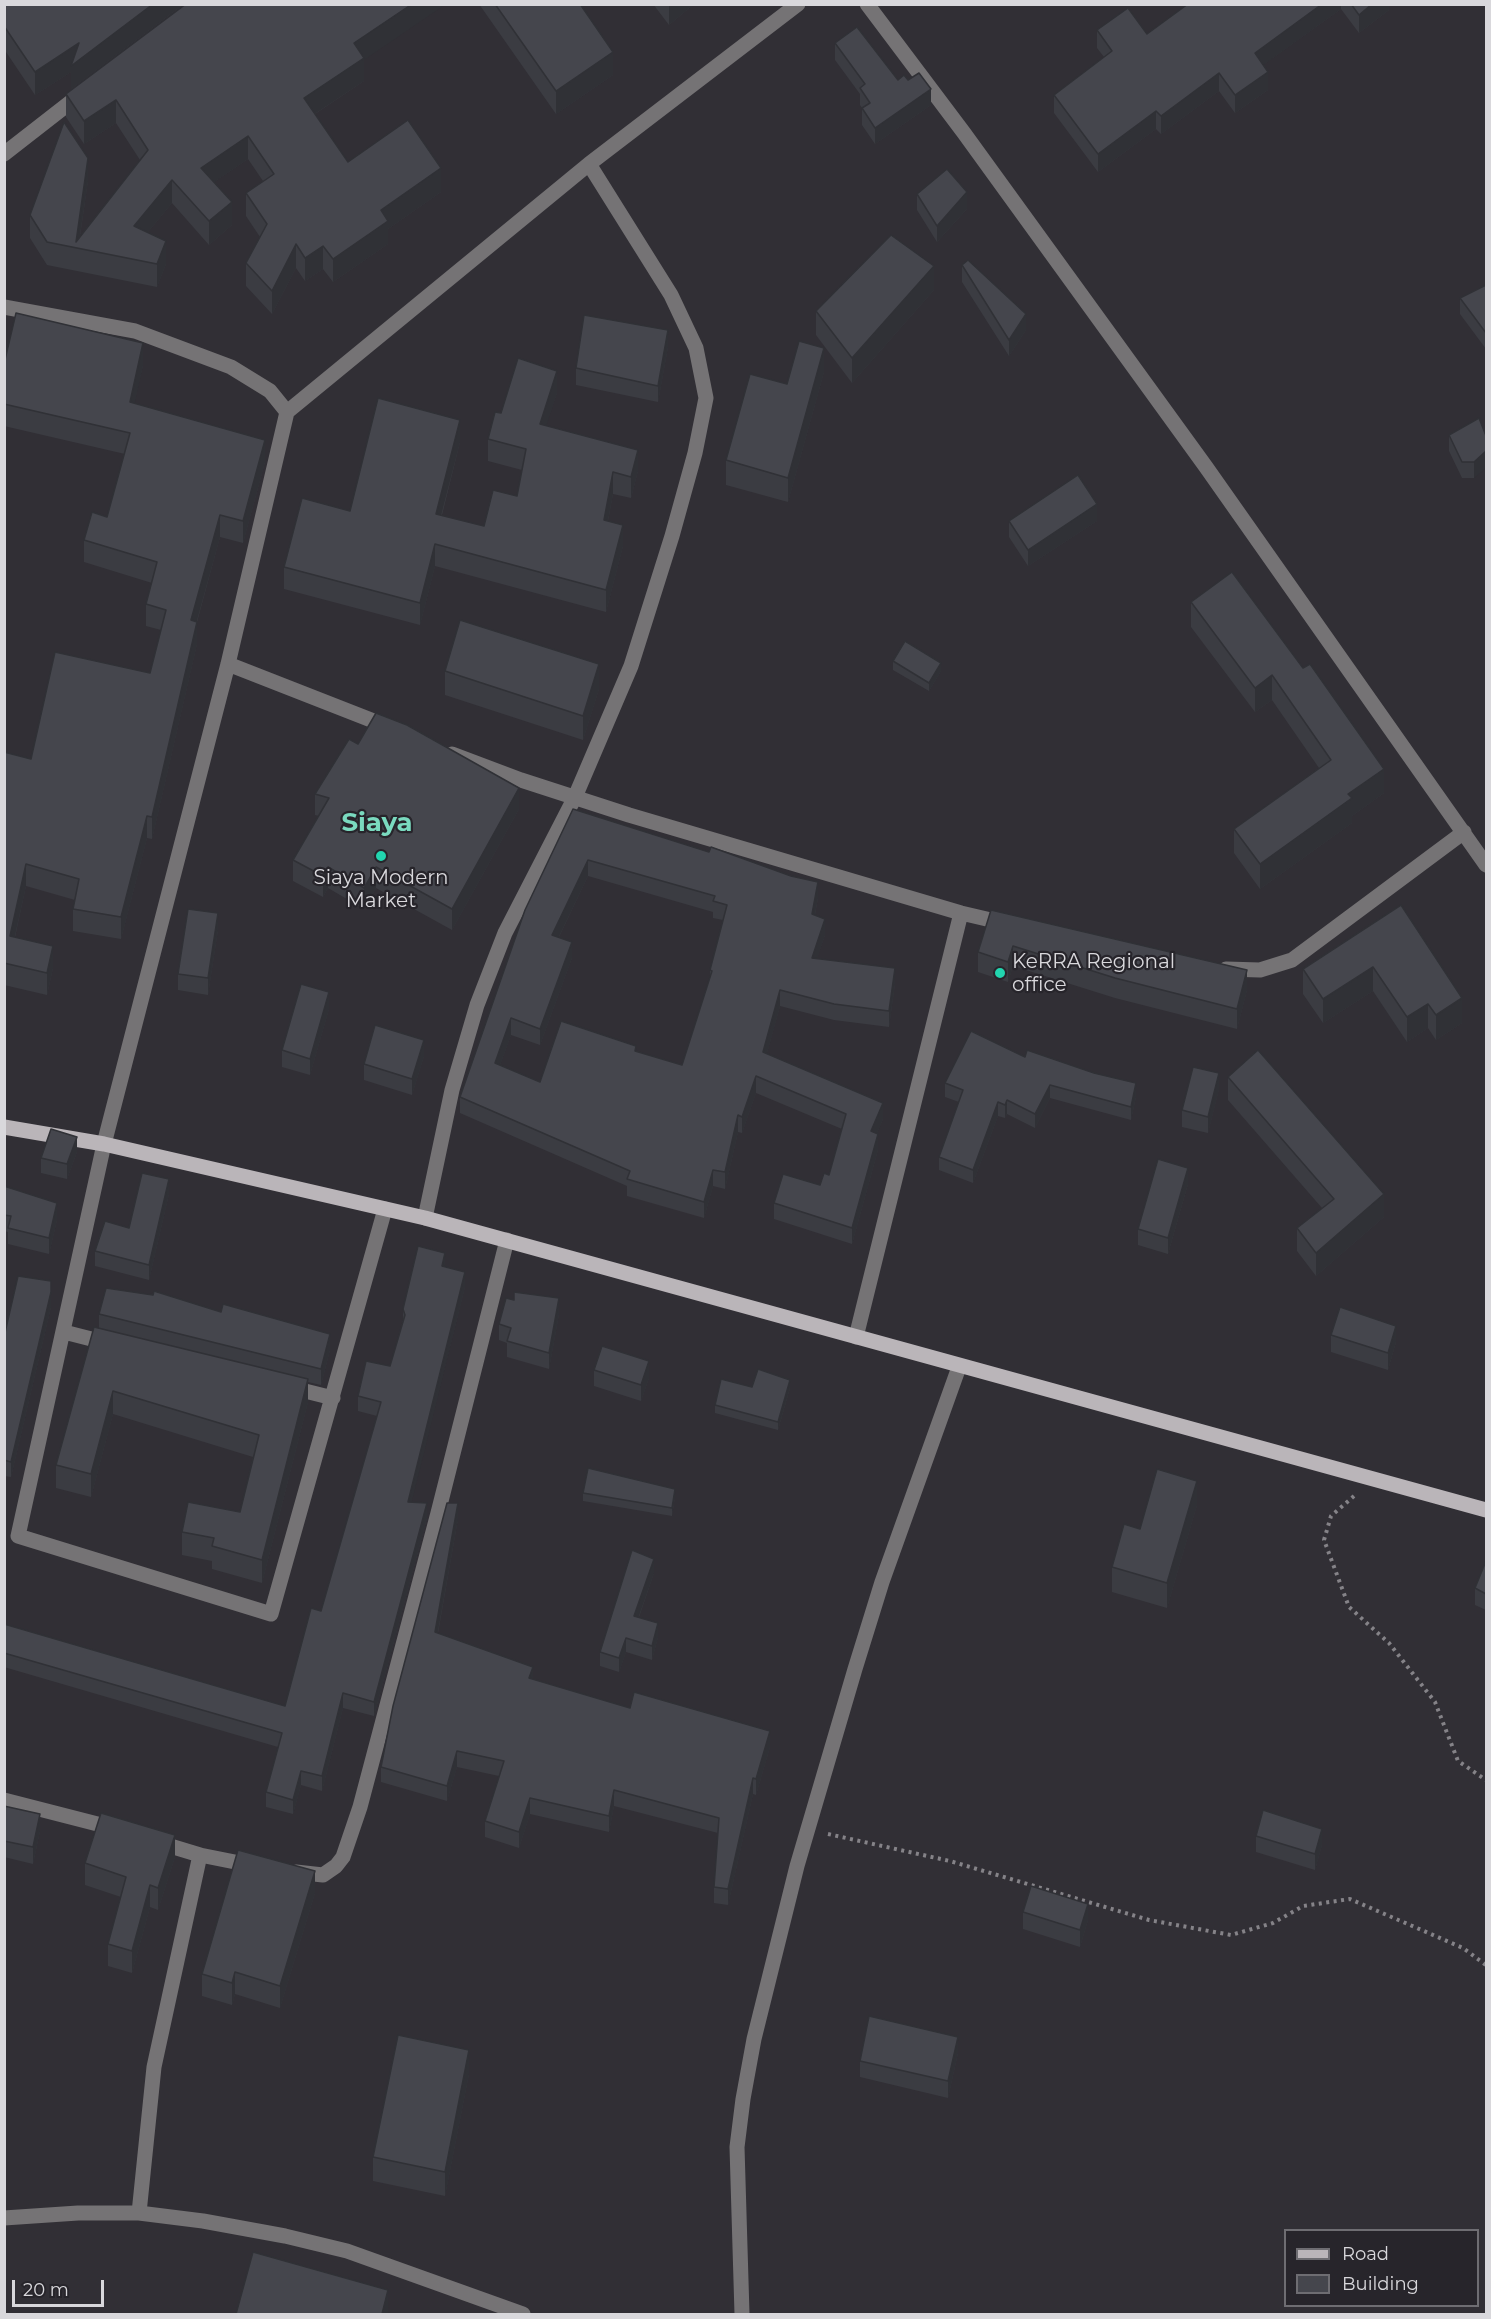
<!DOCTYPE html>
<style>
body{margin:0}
#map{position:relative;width:1491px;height:2319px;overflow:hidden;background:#312f35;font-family:Montserrat,sans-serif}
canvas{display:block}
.frame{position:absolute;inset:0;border:6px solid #d9d8dc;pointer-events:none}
.legend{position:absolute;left:1284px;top:2229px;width:195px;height:78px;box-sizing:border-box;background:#27252b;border:2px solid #6e6d72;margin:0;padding:8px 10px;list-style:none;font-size:18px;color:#d9d8dc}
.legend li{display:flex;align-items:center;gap:12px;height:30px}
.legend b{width:30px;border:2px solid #6e6d72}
.scale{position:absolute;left:12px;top:2280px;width:92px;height:27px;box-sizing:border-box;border:3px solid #d9d8dc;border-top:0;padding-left:8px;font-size:18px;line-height:21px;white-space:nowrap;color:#d9d8dc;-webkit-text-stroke:4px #27252b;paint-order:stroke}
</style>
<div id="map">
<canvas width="1491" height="2319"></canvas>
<div class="frame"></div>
<ul class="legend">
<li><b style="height:8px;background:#bab5b9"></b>Road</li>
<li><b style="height:16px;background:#45464d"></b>Building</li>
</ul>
<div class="scale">20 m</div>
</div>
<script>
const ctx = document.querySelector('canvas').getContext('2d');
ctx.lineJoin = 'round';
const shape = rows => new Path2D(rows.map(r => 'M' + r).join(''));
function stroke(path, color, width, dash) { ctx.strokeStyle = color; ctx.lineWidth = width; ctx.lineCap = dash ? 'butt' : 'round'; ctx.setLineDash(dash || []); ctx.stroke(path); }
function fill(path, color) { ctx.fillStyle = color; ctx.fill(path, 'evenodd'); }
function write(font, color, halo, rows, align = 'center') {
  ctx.font = font + ' Montserrat,sans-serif'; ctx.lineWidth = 4.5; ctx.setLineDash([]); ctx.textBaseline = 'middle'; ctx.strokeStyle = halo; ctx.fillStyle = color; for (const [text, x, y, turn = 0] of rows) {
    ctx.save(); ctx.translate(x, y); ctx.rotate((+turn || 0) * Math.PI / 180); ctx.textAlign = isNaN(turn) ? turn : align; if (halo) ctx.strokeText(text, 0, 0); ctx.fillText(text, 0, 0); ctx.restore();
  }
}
const path = shape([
 [1354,1496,1331,1516,1324,1540,1349,1607,1389,1643,1435,1702,1458,1761,1486,1780],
 [828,1834,950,1861,1149,1920,1231,1935,1273,1923,1303,1906,1350,1899,1463,1948,1486,1965]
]);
const minor = shape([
 [867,4,964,133,1206,467,1486,865],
 [4,154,81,94],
 [4,307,135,331,231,367,270,391,287,412,228,664,104,1144,18,1536,271,1614,385,1209],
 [287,412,589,164,798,4],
 [228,664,389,727],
 [452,754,521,780,629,815,961,913,1008,924],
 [1226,969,1260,970,1292,960,1464,832],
 [425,1218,452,1090,477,1005,505,933,575,797,631,666,672,536,695,453,706,398,696,348,671,295,589,164],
 [64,1332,111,1344],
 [856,1337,961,913],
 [289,1387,333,1398],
 [4,1800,117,1829],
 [157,1842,200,1855],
 [296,1872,323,1875,336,1866,343,1857,360,1807,438,1513,507,1240],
 [139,2213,154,2067,200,1855,255,1866],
 [4,2218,78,2213,139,2213,203,2221,285,2236,347,2251,523,2314],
 [742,2314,737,2147,743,2099,754,2039,797,1866,855,1669,882,1582,959,1367]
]);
const major = shape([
 [4,1127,104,1144,425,1218,1486,1510]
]);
const wall = shape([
 [4,4,184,4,71,89,71,72,35,95,4,49],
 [479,4,580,4,613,75,556,114],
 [653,4,694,4,669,25],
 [1188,4,1389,4,1389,10,1359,33,1341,9,1263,65,1268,90,1235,113,1219,91,1161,134,1156,129,1098,172,1054,113,1054,95,1104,57,1097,48,1097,30,1147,34],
 [835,43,898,80,931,105,875,144,862,125,862,108,860,105,860,94,835,60],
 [364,60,364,81,315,114,348,162,441,192,388,229,388,244,333,282,323,269,305,281,296,268,272,314,246,286,246,263,260,237,246,216,246,193,263,181,248,159,214,182,232,225,209,245,172,203,148,232,166,264,157,287,47,265,30,238,30,215,88,181,80,236,140,160,116,123,84,144,66,117,66,94],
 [917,194,967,209,937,242,917,210],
 [962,265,1026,330,1009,356,962,282],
 [1486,285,1486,349,1460,314,1460,298],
 [934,290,852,383,816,335,816,311],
 [668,347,658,402,576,385,576,368],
 [4,364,143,365,134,404,265,462,243,543,220,537,197,622,197,644,152,839,147,838,121,939,73,931,73,909,75,900,26,886,15,937,53,968,47,995,4,985,4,752,31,759,150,673,161,630,146,626,146,604,152,583,84,562,84,540,107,517,125,454,4,426],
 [824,372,788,502,726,485,726,460,787,384],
 [557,393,546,425,638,471,631,498,613,494,608,521,623,546,606,612,435,566,420,625,284,589,284,567,350,511,460,442,442,515,484,526,517,496,522,470,488,461,488,439,501,413],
 [1479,418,1474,478,1462,478,1449,451,1449,435],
 [1009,521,1097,521,1028,566,1009,537],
 [1232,572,1384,793,1352,816,1352,823,1260,889,1234,853,1234,829,1319,768,1272,700,1255,712,1191,627,1191,602],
 [893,661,941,671,929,691,893,670],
 [445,671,599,689,583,740,445,695],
 [358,744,519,809,452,930,376,888,364,909,328,888,323,897,293,881,293,860,319,816,315,815,315,794],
 [573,809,818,898,815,915,825,935,817,958,895,984,889,1027,834,1020,780,1006,767,1053,883,1119,877,1133,878,1150,852,1244,774,1219,774,1203,820,1185,829,1175,842,1129,756,1093,742,1133,738,1132,725,1189,713,1186,704,1218,627,1196,627,1186,460,1113,460,1097],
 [588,876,713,912,713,918,723,920,710,970,710,977,682,1065,636,1051,540,1082,500,1065,511,1035,540,1045,572,958,559,937],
 [1401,905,1462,1023,1436,1040,1428,1028,1407,1042,1373,991,1323,1023,1303,994,1303,969],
 [991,910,1247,990,1237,1029,1115,998,1013,966,1008,982,978,972,978,952],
 [218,930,208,995,178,990,178,974],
 [329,1009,310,1075,282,1067,282,1050],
 [424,1056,412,1095,364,1080,364,1064],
 [1025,1057,1136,1097,1131,1120,1050,1098,1035,1128,1007,1114,1005,1118,998,1116,973,1183,939,1170,939,1157,959,1102,945,1097,945,1083],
 [1228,1077,1384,1217,1316,1276,1297,1251,1297,1228,1322,1208,1228,1100],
 [1219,1089,1208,1133,1182,1127,1182,1110],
 [77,1152,67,1179,41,1173,41,1158],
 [1188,1184,1168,1254,1138,1245,1138,1229],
 [4,1186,57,1220,49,1254,8,1244,8,1232,4,1231],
 [169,1194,149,1280,95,1266,95,1251,129,1228],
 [445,1267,465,1287,411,1502,427,1518,374,1716,343,1708,322,1791,301,1785,293,1814,266,1807,266,1792,278,1747,4,1667,4,1624,285,1706,321,1611,377,1416,358,1411,358,1396,390,1366,403,1320,403,1309],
 [51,1307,11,1477,4,1476,4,1337],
 [99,1314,330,1350,321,1385,308,1382,308,1402,262,1583,212,1569,212,1561,182,1555,182,1532,240,1512,253,1457,113,1414,91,1497,56,1488,56,1465,99,1328],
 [559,1314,549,1369,507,1357,507,1343,499,1340,499,1324],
 [1331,1335,1396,1342,1388,1370,1331,1352],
 [594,1370,649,1378,641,1401,594,1386],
 [752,1387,790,1388,778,1430,715,1413,715,1405],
 [583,1493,675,1497,672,1516,583,1501],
 [1197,1505,1167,1608,1112,1592,1112,1567,1140,1529],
 [458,1519,438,1633,533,1679,630,1708,770,1747,756,1795,753,1794,728,1905,714,1903,714,1887,718,1833,614,1806,609,1832,530,1814,519,1848,485,1837,485,1821,499,1776,457,1767,447,1801,381,1782,381,1767],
 [1486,1561,1486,1610,1475,1605,1475,1588],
 [654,1573,639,1617,658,1637,652,1660,626,1652,619,1672,600,1666,600,1652],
 [4,1806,40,1831,33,1864,4,1857],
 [1256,1836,1322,1845,1315,1870,1256,1852],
 [175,1857,158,1910,150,1907,132,1973,108,1966,108,1944,121,1897,85,1885,85,1863],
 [315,1893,280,2008,235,1994,232,2005,202,1996,202,1974],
 [1023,1912,1088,1920,1080,1947,1023,1929],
 [958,2053,948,2098,860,2077,860,2061],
 [469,2074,445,2196,373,2181,373,2157]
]);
const shadedWall = shape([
 [153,4,184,4,71,89,71,72,35,95,35,72,79,43],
 [412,4,446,4,364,60,364,81,304,121,304,98,354,43],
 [669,4,694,4,669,25],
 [1322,4,1341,4,1341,9,1255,71,1255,53],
 [1372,4,1389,4,1389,10,1359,33,1359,15],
 [613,52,613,75,556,114,556,91],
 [1268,72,1268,90,1235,113,1235,95],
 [1219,73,1219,91,1161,134,1161,116],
 [931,89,931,105,875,144,875,128],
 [116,100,116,123,84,144,84,121],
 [1156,111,1156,129,1098,172,1098,154],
 [248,136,248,159,201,191,201,168],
 [88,158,88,181,78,248,76,242],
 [441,168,441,192,388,229,388,244,333,282,333,259,381,210],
 [172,180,172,203,134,249,134,226],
 [967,192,967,209,937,242,937,226],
 [232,202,232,225,209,245,209,221],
 [166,241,166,264,157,287,157,264],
 [296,244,296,268,272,314,272,291],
 [323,246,323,269,305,281,305,258],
 [934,266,934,290,852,383,852,358],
 [1026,314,1026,330,1009,356,1009,340],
 [668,330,668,347,658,402,658,386],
 [143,343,143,365,130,424,130,402],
 [824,348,824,372,788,502,788,478],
 [557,371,557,393,540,445,540,424],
 [460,420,460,442,436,535,436,514],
 [265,440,265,462,243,543,243,521],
 [638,450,638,471,631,498,631,477],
 [1486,451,1486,468,1474,478,1474,462],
 [613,472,613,494,604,541,604,520],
 [1097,504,1097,521,1028,566,1028,550],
 [220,515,220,537,191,642,191,620],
 [623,525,623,546,606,612,606,590],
 [435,544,435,566,420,625,420,603],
 [197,622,197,644,152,839,152,817],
 [941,663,941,671,929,691,929,683],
 [599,664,599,689,583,740,583,716],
 [1272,675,1272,700,1255,712,1255,688],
 [1384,769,1384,793,1352,816,1352,823,1260,889,1260,864,1348,794],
 [519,788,519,809,452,930,452,909],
 [147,816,147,838,121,939,121,917],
 [588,860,588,876,552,951,552,935],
 [26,864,26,886,10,958,10,936],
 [328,867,328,888,323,897,323,876],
 [376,867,376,888,364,909,364,888],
 [818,882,818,898,812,930,812,914],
 [218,913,218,930,208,995,208,978],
 [825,919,825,935,812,974,812,958],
 [572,942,572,958,540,1045,540,1029],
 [53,946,53,968,47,995,47,973],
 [1013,946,1013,966,1008,982,1008,962],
 [1373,967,1373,991,1323,1023,1323,999],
 [895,968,895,984,889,1027,889,1011],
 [1247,970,1247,990,1237,1029,1237,1009],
 [780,990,780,1006,763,1068,763,1052],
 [329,992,329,1009,310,1075,310,1059],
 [1462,998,1462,1023,1436,1040,1436,1015],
 [1428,1004,1428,1028,1407,1042,1407,1017],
 [511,1018,511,1035,495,1079,495,1063],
 [424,1040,424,1056,412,1095,412,1079],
 [1219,1073,1219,1089,1208,1133,1208,1117],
 [756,1076,756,1093,742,1133,742,1117],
 [1136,1083,1136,1097,1131,1120,1131,1107],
 [1050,1085,1050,1098,1035,1128,1035,1114],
 [1007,1100,1007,1114,1005,1118,1005,1105],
 [998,1102,998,1116,973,1183,973,1170],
 [883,1103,883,1119,871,1148,871,1131],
 [738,1115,738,1132,725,1189,725,1172],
 [878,1134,878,1150,852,1244,852,1228],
 [77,1137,77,1152,67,1179,67,1164],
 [1188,1168,1188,1184,1168,1254,1168,1238],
 [713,1170,713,1186,704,1218,704,1202],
 [169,1179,169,1194,149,1280,149,1265],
 [1384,1194,1384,1217,1316,1276,1316,1253],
 [57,1203,57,1220,49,1254,49,1238],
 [445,1253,445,1267,442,1266],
 [465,1272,465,1287,408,1517,408,1502],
 [51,1292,51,1307,11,1477,11,1462],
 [559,1298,559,1314,549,1369,549,1353],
 [1396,1326,1396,1342,1388,1370,1388,1353],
 [330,1334,330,1350,321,1385,321,1369],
 [649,1361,649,1378,641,1401,641,1385],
 [308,1379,308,1402,262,1583,262,1560],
 [790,1380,790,1388,778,1430,778,1422],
 [113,1391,113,1414,91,1497,91,1474],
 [1197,1481,1197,1505,1167,1608,1167,1583],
 [675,1489,675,1497,672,1516,672,1508],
 [427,1503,427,1518,374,1716,374,1702],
 [458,1503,458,1519,435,1648,435,1632],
 [654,1559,654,1573,634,1630,634,1616],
 [658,1623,658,1637,652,1660,652,1646],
 [626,1638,626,1652,619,1672,619,1658],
 [533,1667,533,1683,529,1678],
 [343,1693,343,1708,322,1791,322,1776],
 [770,1731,770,1747,756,1795,756,1779],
 [457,1751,457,1767,447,1801,447,1786],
 [301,1771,301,1785,293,1814,293,1800],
 [753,1778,753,1794,728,1905,728,1889],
 [614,1790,614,1806,609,1832,609,1816],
 [530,1798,530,1814,519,1848,519,1832],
 [40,1814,40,1831,33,1864,33,1847],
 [1322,1829,1322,1845,1315,1870,1315,1854],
 [175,1835,175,1857,158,1910,158,1888],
 [315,1871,315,1893,280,2008,280,1986],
 [150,1885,150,1907,132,1973,132,1951],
 [1088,1904,1088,1920,1080,1947,1080,1930],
 [235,1972,235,1994,232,2005,232,1983],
 [958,2037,958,2053,948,2098,948,2081],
 [469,2050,469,2074,445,2196,445,2172],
 [388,2290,388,2314,382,2314]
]);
const building = shape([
 [4,4,153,4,71,66,79,43,35,72,4,26,4,4],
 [186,4,412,4,354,43,364,58,304,98,348,162,408,120,441,168,381,210,388,221,333,259,323,246,305,258,296,244,272,291,246,263,267,224,246,193,274,174,248,136,201,168,232,202,209,221,172,180,134,226,166,241,157,264,47,242,30,215,64,122,88,158,76,242,148,150,116,100,84,121,66,94,186,4],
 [495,4,580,4,613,52,556,91,495,4],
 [1188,4,1322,4,1255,53,1268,72,1235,95,1219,73,1161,116,1156,111,1098,154,1054,95,1112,51,1097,30,1128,8,1147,34,1188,4],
 [1351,4,1372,4,1359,15,1351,4],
 [857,27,898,80,904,75,908,80,919,73,931,89,875,128,862,108,870,103,860,88,865,84,835,43,857,27],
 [947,169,967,192,937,226,917,194,947,169],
 [891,235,934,266,852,358,816,311,891,235],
 [968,260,1026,314,1009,340,962,265,968,260],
 [1486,285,1486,333,1460,298,1486,285],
 [16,313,143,343,130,402,265,440,243,521,220,515,191,620,197,622,152,817,147,816,121,917,73,909,79,879,26,864,10,936,53,946,47,973,4,963,4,752,31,759,55,652,150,673,166,610,146,604,157,562,84,540,92,512,107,517,130,433,4,404,4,364,16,313],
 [584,315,668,330,658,386,576,368,584,315],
 [799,341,824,348,788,478,726,460,750,374,787,384,799,341],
 [518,358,557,371,540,424,638,450,631,477,613,472,604,520,623,525,606,590,435,544,420,603,284,567,302,498,350,511,378,398,460,420,436,514,484,526,493,490,517,496,526,449,488,439,495,412,501,413,518,358],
 [1479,418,1486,436,1486,451,1474,462,1462,462,1449,435,1479,418],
 [1078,475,1097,504,1028,550,1009,521,1078,475],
 [1232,572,1303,668,1310,664,1384,769,1348,794,1352,798,1260,864,1234,829,1331,760,1272,675,1255,688,1191,602,1232,572],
 [460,620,599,664,583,716,445,671,460,620],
 [905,641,941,663,929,683,893,661,905,641],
 [376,713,407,725,519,788,452,909,376,867,364,888,328,867,323,876,293,860,329,798,315,794,349,739,358,744,376,713],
 [573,809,709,852,711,847,791,876,818,882,812,914,825,919,812,958,895,968,889,1011,834,1004,780,990,763,1052,883,1103,871,1131,878,1134,852,1228,774,1203,783,1174,820,1185,824,1173,829,1175,846,1114,756,1076,742,1117,738,1115,725,1172,713,1170,704,1202,627,1179,630,1171,460,1097,525,910,573,809],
 [588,860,715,896,713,901,727,905,710,970,712,971,682,1065,635,1051,636,1046,561,1021,540,1082,495,1063,511,1018,540,1029,572,942,552,935,588,860],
 [1401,905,1462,998,1436,1015,1428,1004,1407,1017,1373,967,1323,999,1303,969,1401,905],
 [188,909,218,913,208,978,178,974,188,909],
 [991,910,1247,970,1237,1009,1115,978,1013,946,1008,962,978,952,991,910],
 [301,984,329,992,310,1059,282,1050,301,984],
 [375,1025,424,1040,412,1079,364,1064,375,1025],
 [971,1031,1025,1057,1027,1050,1094,1073,1136,1083,1131,1107,1050,1085,1035,1114,1007,1100,1005,1105,998,1102,973,1170,939,1157,963,1090,945,1083,971,1031],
 [1258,1050,1384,1194,1316,1253,1297,1228,1334,1199,1228,1077,1258,1050],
 [1193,1067,1219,1073,1208,1117,1182,1110,1193,1067],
 [51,1129,77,1137,67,1164,41,1158,51,1129],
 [1158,1159,1188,1168,1168,1238,1138,1229,1158,1159],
 [142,1173,169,1179,149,1265,95,1251,105,1221,129,1228,142,1173],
 [4,1186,57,1203,49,1238,8,1228,11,1216,4,1215,4,1186],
 [418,1246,445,1253,442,1266,465,1272,408,1502,427,1503,374,1702,343,1693,322,1776,301,1771,293,1800,266,1792,282,1733,4,1653,4,1624,285,1706,311,1608,321,1611,381,1402,358,1396,366,1361,390,1366,405,1315,403,1309,418,1246],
 [18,1276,51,1281,51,1292,11,1462,4,1460,4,1337,18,1276],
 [106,1288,153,1295,154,1291,221,1312,223,1304,330,1334,321,1369,99,1314,106,1288],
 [514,1292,559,1298,549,1353,507,1341,511,1328,499,1324,506,1298,514,1300,514,1292],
 [1340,1307,1396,1326,1388,1353,1331,1335,1340,1307],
 [94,1327,308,1379,262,1560,212,1546,214,1538,182,1532,188,1502,240,1512,259,1435,113,1391,91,1474,56,1465,94,1327],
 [602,1346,649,1361,641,1385,594,1370,602,1346],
 [758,1369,790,1380,778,1422,715,1405,721,1379,752,1387,758,1369],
 [588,1468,675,1489,672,1508,583,1493,588,1468],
 [1157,1469,1197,1481,1167,1583,1112,1567,1124,1524,1140,1529,1157,1469],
 [447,1503,458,1503,435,1632,533,1667,529,1678,630,1708,634,1692,770,1731,756,1779,753,1778,728,1889,714,1887,719,1818,614,1790,609,1816,530,1798,519,1832,485,1821,504,1761,457,1751,447,1786,381,1767,393,1706,447,1503],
 [632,1550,654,1559,634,1616,658,1623,652,1646,626,1638,619,1658,600,1652,632,1550],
 [1486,1561,1486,1594,1475,1588,1486,1561],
 [4,1806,40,1814,33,1847,4,1841,4,1806],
 [1263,1810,1322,1829,1315,1854,1256,1836,1263,1810],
 [101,1813,175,1835,158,1888,150,1885,132,1951,108,1944,126,1877,85,1863,101,1813],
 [238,1850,315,1871,280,1986,235,1972,232,1983,202,1974,238,1850],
 [1031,1886,1088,1904,1080,1930,1023,1912,1031,1886],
 [869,2016,958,2037,948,2081,860,2061,869,2016],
 [398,2035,469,2050,445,2172,373,2157,398,2035],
 [253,2252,388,2290,382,2314,236,2314,253,2252]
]);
const markers = [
 [381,856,6,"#22d5af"],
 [1000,973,6,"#22d5af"]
];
const poiNames = [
 ["Siaya Modern",381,878],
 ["Market",381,901],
 ["KeRRA Regional",1012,962,"left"],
 ["office",1012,985,"left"]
];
const districtNames = [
 ["Siaya",377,823]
];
stroke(path, '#858388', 4, [3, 4.5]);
stroke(minor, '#757375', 15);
stroke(major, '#bab5b9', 15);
fill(wall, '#3b3c42');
fill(shadedWall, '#303136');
fill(building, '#45464d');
stroke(building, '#303136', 1.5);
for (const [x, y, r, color] of markers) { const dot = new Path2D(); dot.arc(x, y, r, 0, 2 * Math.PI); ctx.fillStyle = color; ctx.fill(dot); stroke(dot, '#27252b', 2); }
write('20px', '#d9d8dc', '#27252b', poiNames);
write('bold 26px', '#7adabf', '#27252b', districtNames);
</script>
